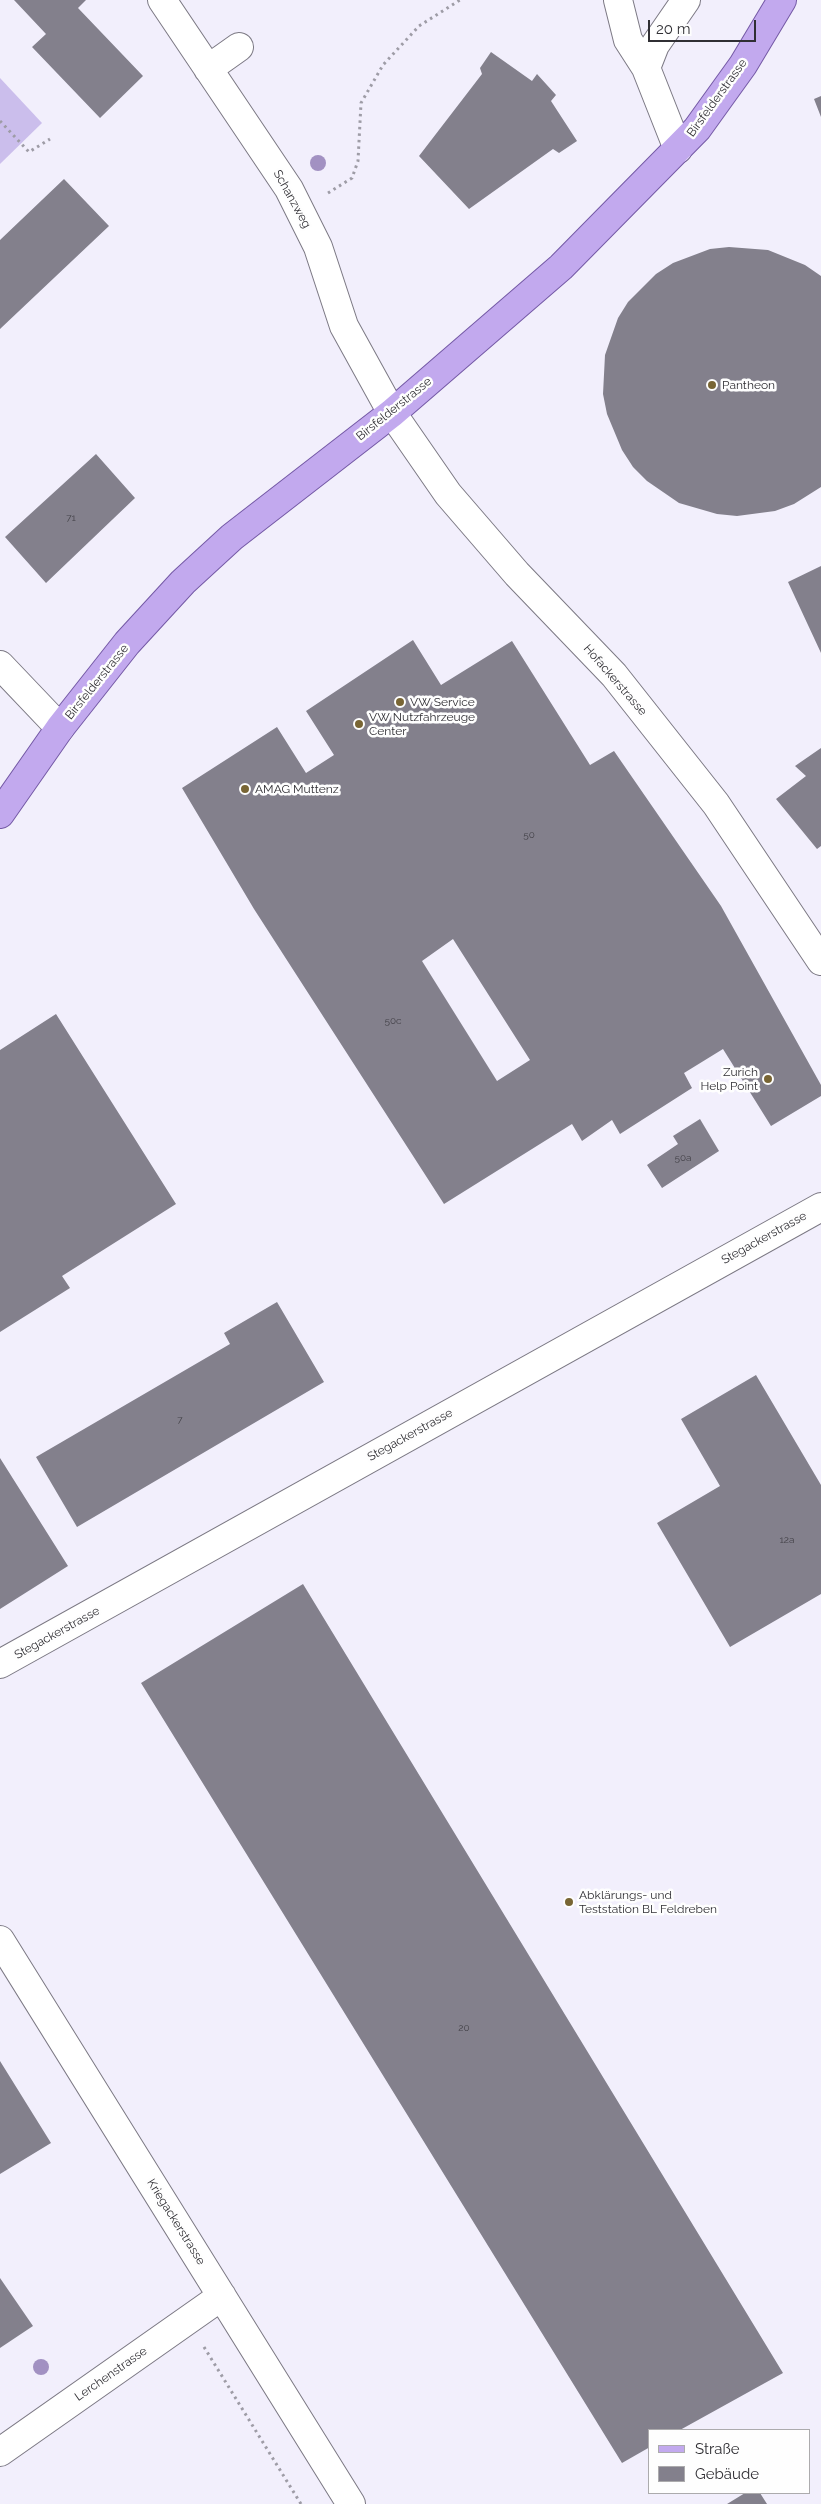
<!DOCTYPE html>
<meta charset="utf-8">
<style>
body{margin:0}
#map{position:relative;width:821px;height:2504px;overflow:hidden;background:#f2effc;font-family:Raleway,sans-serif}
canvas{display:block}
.legend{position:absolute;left:648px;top:2429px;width:162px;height:65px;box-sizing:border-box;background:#fefefe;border:1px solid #acabad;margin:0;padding:6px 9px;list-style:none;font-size:15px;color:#302f34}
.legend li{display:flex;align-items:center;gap:10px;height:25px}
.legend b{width:25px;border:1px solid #acabad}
.scale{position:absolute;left:648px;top:20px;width:108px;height:22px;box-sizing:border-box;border:2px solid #302f34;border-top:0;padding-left:6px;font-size:15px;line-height:18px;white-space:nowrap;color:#302f34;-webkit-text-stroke:4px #fefefe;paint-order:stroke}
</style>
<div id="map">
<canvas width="821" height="2504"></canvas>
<ul class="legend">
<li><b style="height:6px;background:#c2a9ee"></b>Straße</li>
<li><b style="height:14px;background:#83808c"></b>Gebäude</li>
</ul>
<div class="scale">20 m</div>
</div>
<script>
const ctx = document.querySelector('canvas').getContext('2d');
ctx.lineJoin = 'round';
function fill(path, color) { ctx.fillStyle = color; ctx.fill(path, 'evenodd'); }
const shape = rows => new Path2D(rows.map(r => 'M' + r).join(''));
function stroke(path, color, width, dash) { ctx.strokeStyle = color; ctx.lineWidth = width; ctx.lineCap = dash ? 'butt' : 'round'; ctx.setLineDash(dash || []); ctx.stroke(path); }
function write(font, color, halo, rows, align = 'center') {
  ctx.font = font + ' Raleway,sans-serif'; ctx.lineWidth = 5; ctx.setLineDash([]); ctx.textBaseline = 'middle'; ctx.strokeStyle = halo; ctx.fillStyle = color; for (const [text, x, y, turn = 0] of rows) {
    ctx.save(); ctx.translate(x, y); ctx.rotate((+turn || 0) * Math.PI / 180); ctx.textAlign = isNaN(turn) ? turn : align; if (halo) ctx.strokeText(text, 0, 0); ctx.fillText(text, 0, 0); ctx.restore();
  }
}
const green = shape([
 [0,78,42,123,0,164]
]);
const building = shape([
 [14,0,86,0,78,8,143,76,100,118,32,47,46,34],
 [491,52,532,81,537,74,556,95,551,101,577,141,559,153,553,149,469,209,419,156,482,74,480,68],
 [821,96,821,117,814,99],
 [64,179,109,226,0,329,0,240],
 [729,247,768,250,805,265,821,276,821,487,794,504,775,511,737,516,717,514,679,503,647,481,633,467,622,450,607,414,603,394,605,355,618,318,628,302,656,274,673,263,710,249],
 [96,454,135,498,46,583,5,537],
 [821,566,821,653,788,582],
 [413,640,441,685,512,641,590,765,614,751,721,906,821,1085,821,1096,771,1126,723,1049,684,1073,692,1088,620,1134,612,1120,582,1141,572,1124,444,1204,254,909,182,788,277,727,306,773,334,755,306,711],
 [453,939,530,1060,497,1081,422,961],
 [821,748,821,846,817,849,776,799,806,776,795,766],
 [56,1014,176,1204,62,1276,70,1288,0,1332,0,1050],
 [700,1119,719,1151,662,1188,647,1165,678,1144,673,1136],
 [277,1302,324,1382,77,1527,36,1457,230,1344,224,1333],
 [756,1375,821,1485,821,1594,730,1647,657,1523,720,1486,681,1419],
 [0,1458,68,1566,0,1609],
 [303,1584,783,2373,680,2430,650,2430,650,2447,622,2463,141,1683],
 [0,2061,51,2143,0,2174],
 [0,2278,33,2326,0,2348],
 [745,2493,760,2493,767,2504,727,2504]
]);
const path = shape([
 [0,121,29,152,50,139],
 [328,193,352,178,358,161,361,103,383,65,419,26,460,0],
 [204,2347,301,2504]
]);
const minor = shape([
 [162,0,289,189,318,247,344,326,392,413,448,494,517,574,614,675,716,804,821,961],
 [618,0,628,40,646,68,678,149],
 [646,68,655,45,686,0],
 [208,69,239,47],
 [0,665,60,728],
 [0,1664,821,1207],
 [0,1940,351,2504],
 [0,2452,222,2296]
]);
const major = shape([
 [0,814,60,728,127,643,183,582,232,537,392,413,561,267,697,129,743,65,782,0]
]);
const trees = [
 [318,163],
 [41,2367]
];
const markers = [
 [712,385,5,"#786534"],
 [400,702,5,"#786534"],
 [359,724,5,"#786534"],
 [245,789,5,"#786534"],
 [768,1079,5,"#786534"],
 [569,1902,5,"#786534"]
];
const numberNames = [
 ["71",71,518],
 ["50",529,835],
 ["50c",393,1021],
 ["50a",683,1158],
 ["7",180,1420],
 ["12a",787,1540],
 ["20",464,2028]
];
const streetNames = [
 ["Birsfelderstrasse",717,98,-54],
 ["Schanzweg",292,199,61],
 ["Birsfelderstrasse",394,409,-39],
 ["Hofackerstrasse",615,680,49],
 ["Birsfelderstrasse",97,682,-51],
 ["Stegackerstrasse",764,1238,-29],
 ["Stegackerstrasse",410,1435,-29],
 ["Stegackerstrasse",57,1633,-29],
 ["Kriegackerstrasse",176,2222,58],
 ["Lerchenstrasse",111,2374,-35]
];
const poiNames = [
 ["Pantheon",722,385],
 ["VW Service",410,702],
 ["VW Nutzfahrzeuge",369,717],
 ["Center",369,731],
 ["AMAG Muttenz",255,789],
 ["Zurich",758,1072,"right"],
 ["Help Point",758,1086,"right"],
 ["Abklärungs- und",579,1895],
 ["Teststation BL Feldreben",579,1909]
];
fill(green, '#cbbeec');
fill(building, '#83808c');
stroke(minor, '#7c7984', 30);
stroke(major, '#7459a5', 30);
stroke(path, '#9e9ca6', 3, [2.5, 4]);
stroke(minor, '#fff', 28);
stroke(major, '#c2a9ee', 28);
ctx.fillStyle = '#a291c2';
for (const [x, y] of trees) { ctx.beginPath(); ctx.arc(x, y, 8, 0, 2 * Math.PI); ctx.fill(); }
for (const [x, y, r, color] of markers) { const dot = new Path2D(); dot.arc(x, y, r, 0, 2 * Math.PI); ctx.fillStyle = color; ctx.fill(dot); stroke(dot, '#fefefe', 2); }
write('10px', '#45434a', null, numberNames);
write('12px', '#302f34', '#fefefe', streetNames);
write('12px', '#302f34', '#fefefe', poiNames, 'left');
</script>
